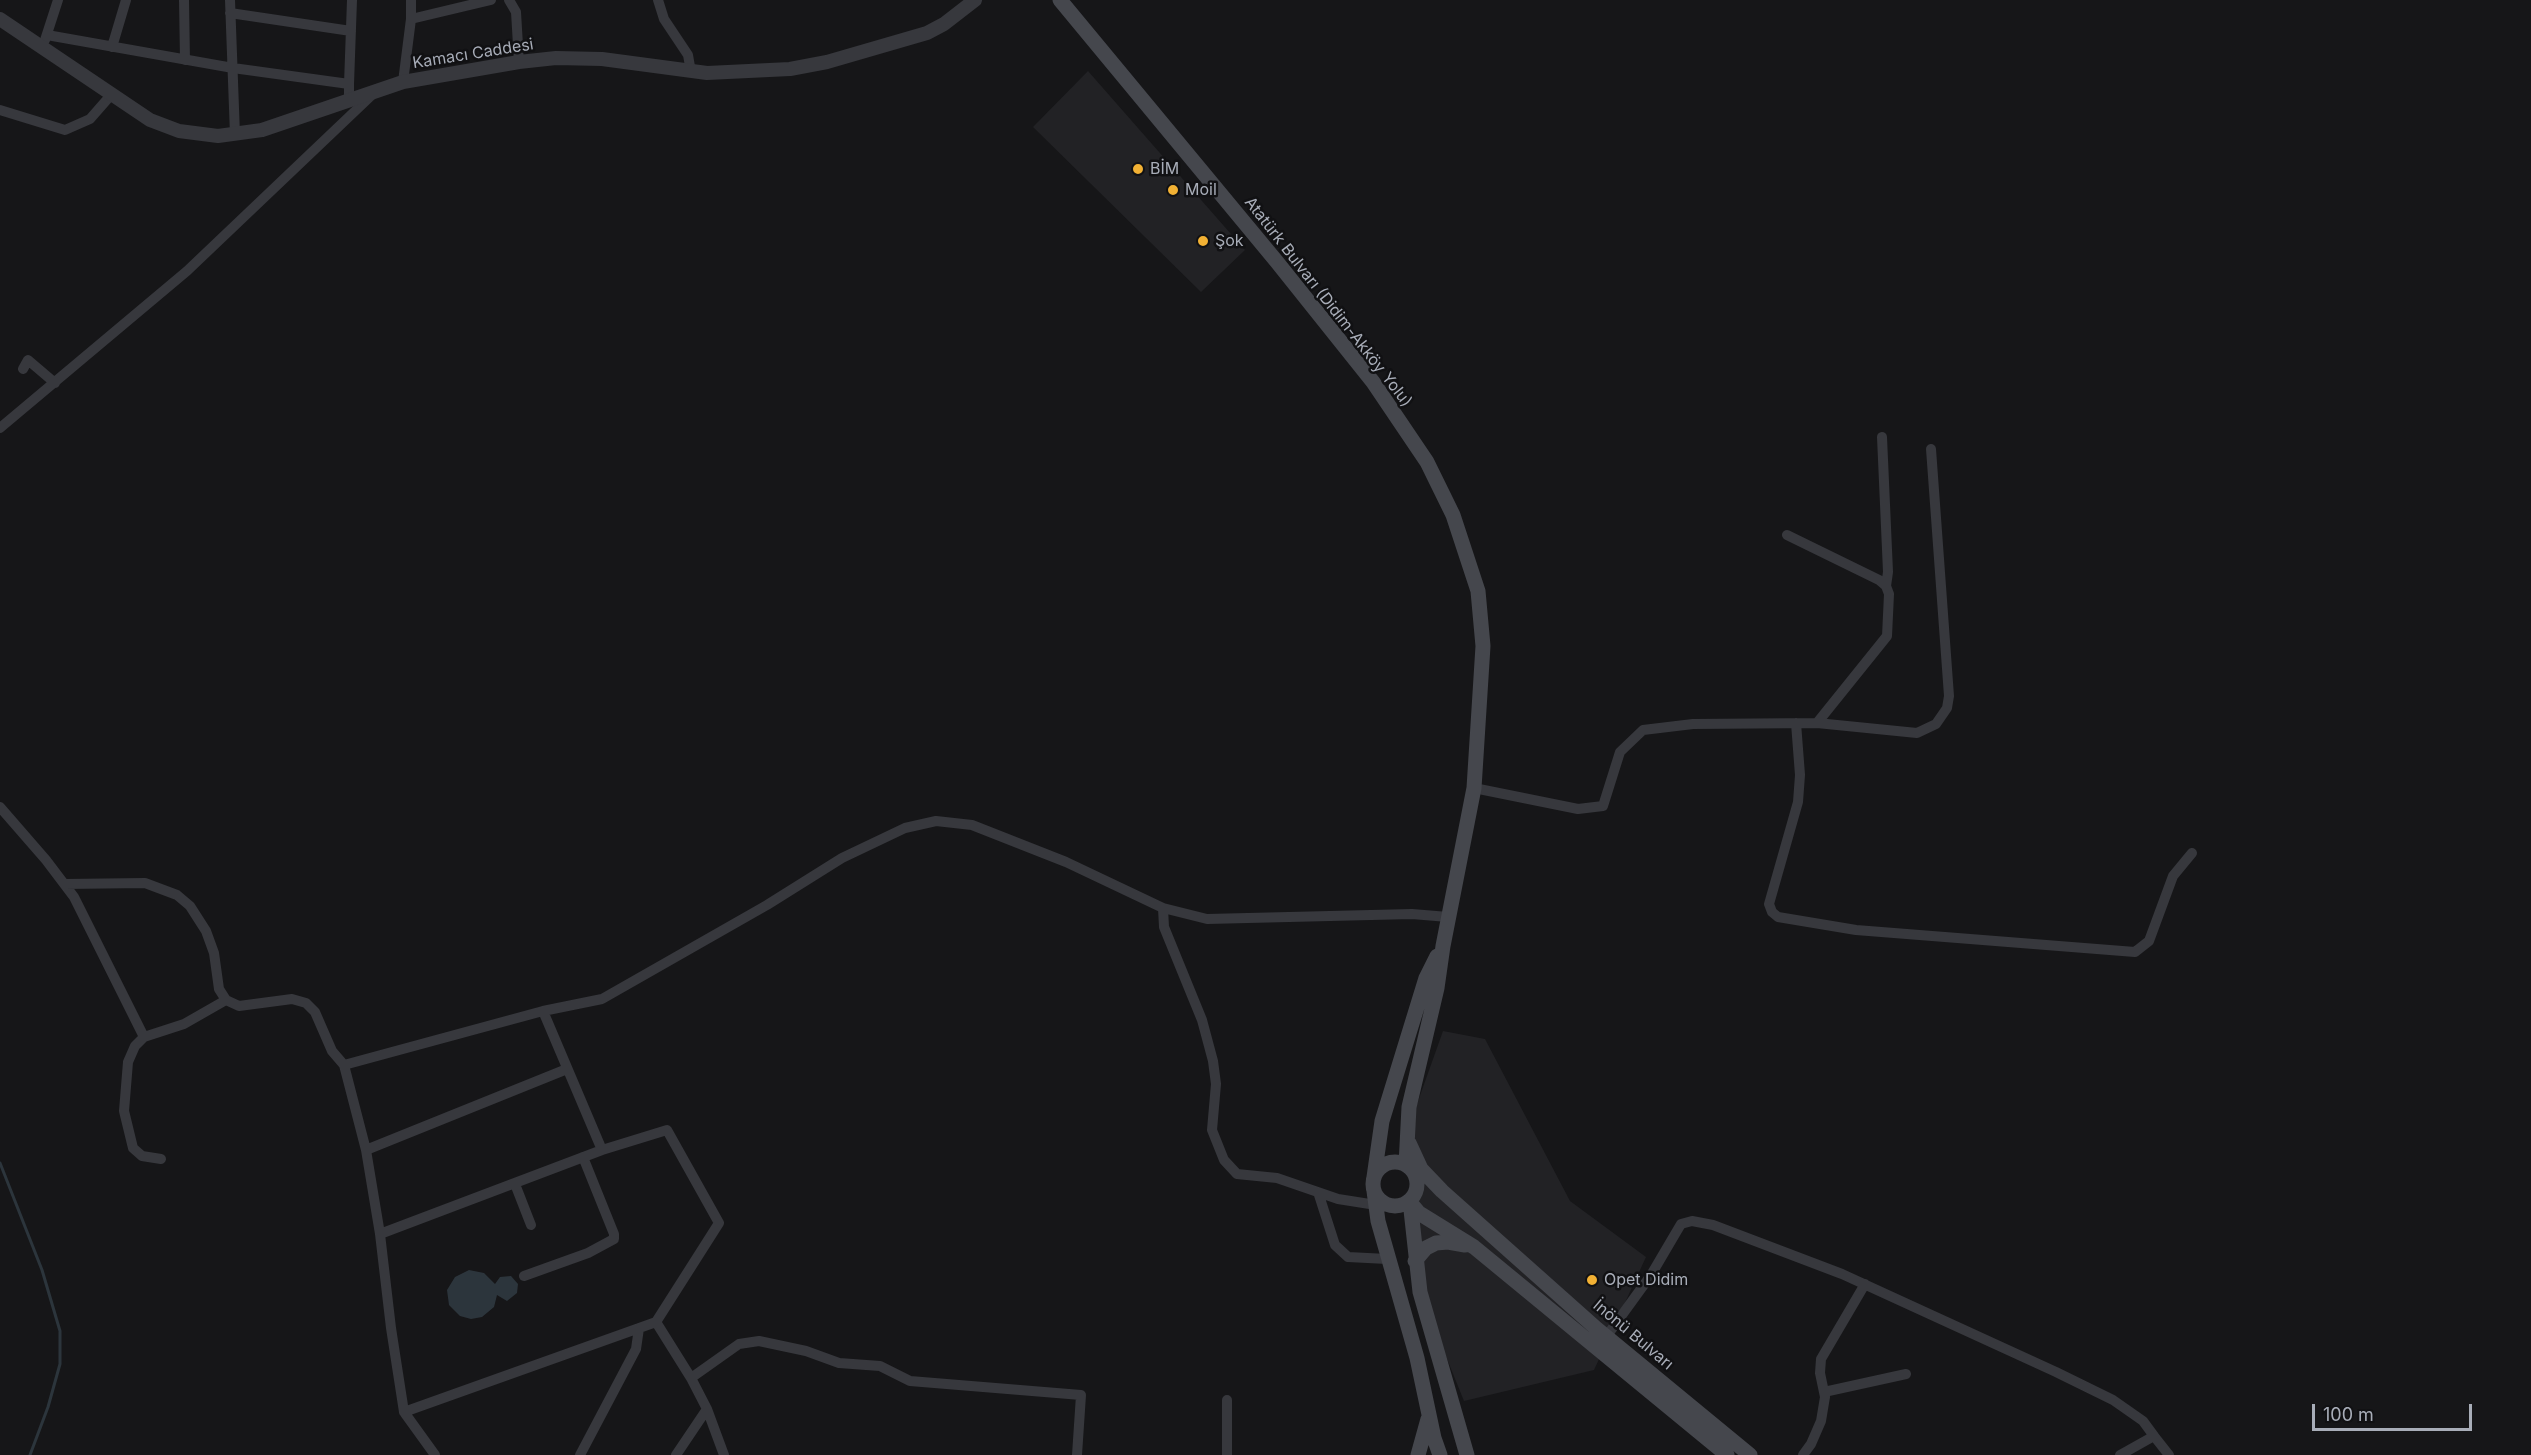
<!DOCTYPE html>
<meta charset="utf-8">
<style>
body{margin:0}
#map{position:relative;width:2531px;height:1455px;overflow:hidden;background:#161618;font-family:Inter,sans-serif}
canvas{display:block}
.scale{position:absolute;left:2312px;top:1404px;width:160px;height:27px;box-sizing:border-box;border:3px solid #a8adb8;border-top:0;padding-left:8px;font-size:18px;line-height:21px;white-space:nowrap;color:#a8adb8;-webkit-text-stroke:4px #111113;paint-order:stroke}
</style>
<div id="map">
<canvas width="2531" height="1455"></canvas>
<div class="scale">100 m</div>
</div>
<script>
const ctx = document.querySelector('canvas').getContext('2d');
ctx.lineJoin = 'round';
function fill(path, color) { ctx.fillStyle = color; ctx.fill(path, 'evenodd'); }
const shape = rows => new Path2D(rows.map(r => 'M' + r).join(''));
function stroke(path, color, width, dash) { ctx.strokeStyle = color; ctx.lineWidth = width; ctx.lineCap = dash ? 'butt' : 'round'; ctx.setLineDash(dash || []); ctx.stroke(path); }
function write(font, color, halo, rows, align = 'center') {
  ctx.font = font + ' Inter,sans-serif'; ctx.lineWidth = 5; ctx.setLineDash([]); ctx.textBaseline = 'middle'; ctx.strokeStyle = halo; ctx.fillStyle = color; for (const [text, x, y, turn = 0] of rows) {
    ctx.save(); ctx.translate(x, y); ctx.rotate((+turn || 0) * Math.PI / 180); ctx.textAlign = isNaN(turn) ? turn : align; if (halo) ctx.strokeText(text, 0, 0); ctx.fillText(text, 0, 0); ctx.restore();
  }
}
const built = shape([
 [1088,71,1245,250,1201,292,1033,127],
 [1443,1031,1485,1039,1570,1201,1646,1257,1594,1370,1464,1401,1420,1292,1406,1135]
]);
const water = shape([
 [469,1270,484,1273,495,1284,500,1277,511,1276,518,1284,517,1293,507,1301,497,1295,494,1307,482,1317,471,1319,460,1316,449,1305,447,1290,455,1277]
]);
const stream = shape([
 [0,1163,42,1270,60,1331,60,1364,48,1407,30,1455]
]);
const minor = shape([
 [184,0,185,60],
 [230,0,235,135],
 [509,0,516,12,519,62],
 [658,0,664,19,688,55,691,72],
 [230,13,351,31],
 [411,19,491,0],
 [47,35,233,68,349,84,349,99],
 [45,40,58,0],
 [112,47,126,0],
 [403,82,411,19,411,0],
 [349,84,352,0],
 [0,110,65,130,90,119,111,95],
 [23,369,28,360,55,383],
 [0,428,187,271,374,93],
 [1882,437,1888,572,1886,586],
 [1796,723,1800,775,1798,802,1769,904,1772,912,1778,917,1856,930,2135,952,2149,941,2173,876,2192,853],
 [1817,723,1917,733,1936,724,1947,708,1949,696,1931,449],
 [1474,788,1578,809,1603,806,1620,752,1643,730,1693,724,1817,723,1887,636,1889,594,1886,586,1879,580,1787,535],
 [0,807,46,860,74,897,144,1037],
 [65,884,145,883,177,895,190,906,206,931,214,953,219,989,226,1000,239,1006,292,999,306,1003,315,1012,332,1051,344,1065],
 [1163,908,1164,927,1202,1020,1213,1061,1216,1084,1212,1130,1224,1160,1237,1174,1277,1178,1338,1199,1376,1205],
 [543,1011,344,1065,366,1150,380,1234,602,1150,543,1011,602,999,767,905,842,858,905,828,936,821,972,825,1066,862,1163,908,1207,919,1412,914,1448,917],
 [366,1150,567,1069],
 [161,1159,142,1156,133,1148,124,1111,128,1062,135,1046,144,1037,184,1024,226,1000],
 [515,1184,531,1225],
 [1318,1192,1335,1245,1348,1257,1387,1259],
 [380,1234,391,1328,404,1412,435,1455],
 [524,1276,588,1253,614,1239,614,1234,583,1157],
 [656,1322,691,1378,707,1409,724,1455],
 [1606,1337,1651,1275,1681,1224,1692,1221,1713,1225,1842,1274,2056,1372,2113,1400,2143,1421,2154,1436],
 [691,1378,739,1344,759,1341,806,1351,839,1363,880,1366,910,1381,1081,1395,1077,1455],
 [1824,1392,1906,1374],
 [1227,1400,1227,1455],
 [404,1412,656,1322,719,1223,667,1130,602,1150],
 [580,1455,636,1349,639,1328],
 [676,1455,707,1409],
 [1803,1455,1811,1444,1821,1421,1825,1397,1820,1373,1821,1359,1865,1284],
 [2120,1455,2154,1436,2169,1455]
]);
const tertiary = shape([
 [0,19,150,120,179,131,218,136,262,130,403,82,519,62,556,58,602,59,707,73,790,69,827,62,927,33,944,24,975,0]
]);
const secondary = shape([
 [1060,0,1277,262,1373,382,1427,462,1453,515,1478,591,1483,646,1474,788,1443,946,1437,988,1409,1107,1406,1165],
 [1409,1143,1421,1169,1442,1191,1597,1329,1750,1455],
 '1373 1184a22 22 0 1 1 44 0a22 22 0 1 1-44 0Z',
 [1374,1177,1382,1121,1426,978,1437,956],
 [1374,1191,1378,1221,1417,1358,1434,1438,1440,1455],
 [1409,1201,1419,1213,1474,1247,1727,1455],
 [1410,1201,1420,1292,1467,1455],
 [1415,1261,1426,1248,1436,1243,1448,1242,1465,1245],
 [1418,1455,1428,1419]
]);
const markers = [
 [1138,169,6,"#f2b134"],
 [1173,190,6,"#f2b134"],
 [1203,241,6,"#f2b134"],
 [1592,1280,6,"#f2b134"]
];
const streetNames = [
 ["Kamacı Caddesi",473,54,-9],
 ["Atatürk Bulvarı (Didim-Akköy Yolu)",1328,302,52],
 ["İnönü Bulvarı",1633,1335,40]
];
const poiNames = [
 ["BİM",1150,169],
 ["Moil",1185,190],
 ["Şok",1215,241],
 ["Opet Didim",1604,1280]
];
fill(built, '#222225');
fill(water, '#2c353c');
stroke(stream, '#2c353c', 3);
stroke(minor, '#37383d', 10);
stroke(tertiary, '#37383d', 14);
stroke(secondary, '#45474d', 15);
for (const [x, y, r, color] of markers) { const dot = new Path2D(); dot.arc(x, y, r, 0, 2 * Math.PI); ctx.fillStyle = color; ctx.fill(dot); stroke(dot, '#111113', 2); }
write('16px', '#a8adb8', '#111113', streetNames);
write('16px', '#a8adb8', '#111113', poiNames, 'left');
</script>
